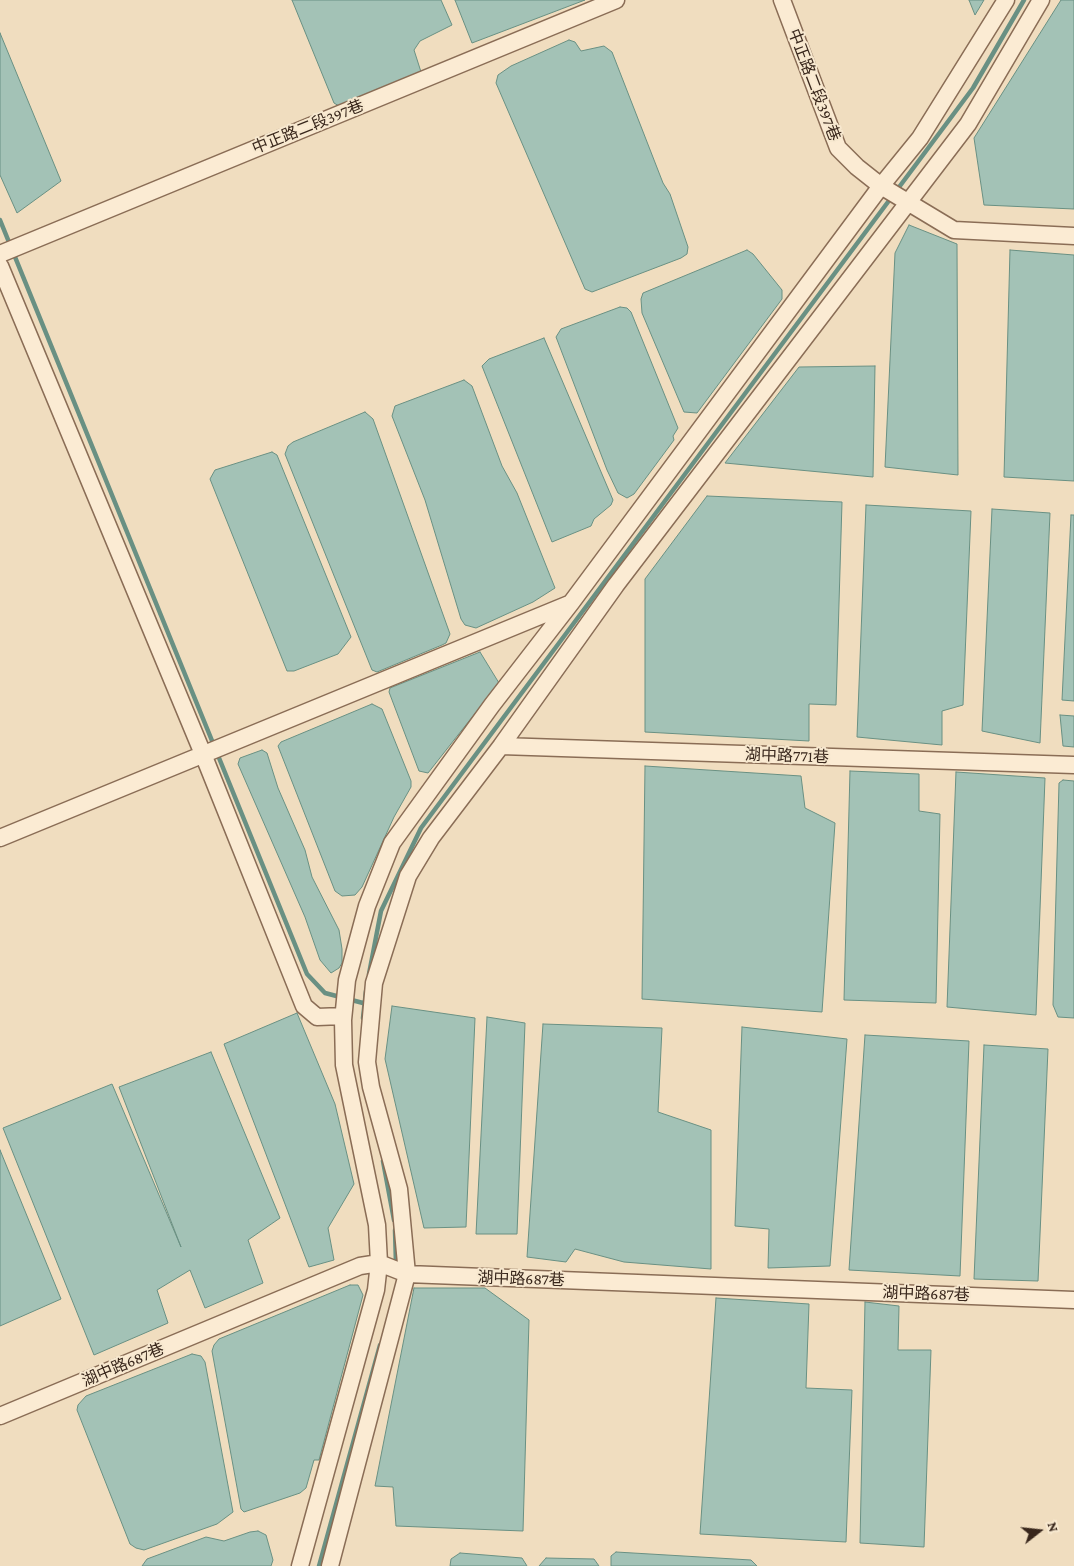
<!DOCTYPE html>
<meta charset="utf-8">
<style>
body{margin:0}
#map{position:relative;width:1074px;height:1566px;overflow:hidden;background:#f0ddbf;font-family:"Crimson Pro",serif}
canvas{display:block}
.north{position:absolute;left:1014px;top:1506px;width:50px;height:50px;-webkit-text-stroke:4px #f7e8cf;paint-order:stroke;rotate:74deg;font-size:14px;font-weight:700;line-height:20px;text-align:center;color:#39271c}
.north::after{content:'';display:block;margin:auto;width:18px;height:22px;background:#39271c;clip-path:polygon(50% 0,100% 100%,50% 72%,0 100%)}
</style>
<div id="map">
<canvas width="1074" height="1566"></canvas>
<div class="north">N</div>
</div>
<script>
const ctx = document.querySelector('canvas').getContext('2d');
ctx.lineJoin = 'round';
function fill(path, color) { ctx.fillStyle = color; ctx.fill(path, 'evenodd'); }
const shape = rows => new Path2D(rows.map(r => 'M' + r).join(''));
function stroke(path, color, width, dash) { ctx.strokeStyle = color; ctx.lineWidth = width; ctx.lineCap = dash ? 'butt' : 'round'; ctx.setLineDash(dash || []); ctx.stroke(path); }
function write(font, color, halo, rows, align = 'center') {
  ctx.font = font + ' "Crimson Pro","Noto Sans TC",serif'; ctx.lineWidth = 4; ctx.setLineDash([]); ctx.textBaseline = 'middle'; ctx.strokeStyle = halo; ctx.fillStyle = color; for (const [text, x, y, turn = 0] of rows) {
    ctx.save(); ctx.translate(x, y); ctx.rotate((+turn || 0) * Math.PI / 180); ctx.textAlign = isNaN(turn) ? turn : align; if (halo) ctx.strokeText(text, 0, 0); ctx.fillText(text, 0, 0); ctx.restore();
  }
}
const water = shape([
 [292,0,441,0,452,25,420,41,414,50,422,75,339,106,334,103,292,0],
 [455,0,585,0,472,43,455,0],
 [969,0,984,0,975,15,969,0],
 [1061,0,1074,0,1074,209,984,205,974,138,1061,0],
 [0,33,61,181,17,213,0,175,0,33],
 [569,40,575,42,581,51,604,46,612,52,663,183,670,194,688,247,687,254,681,258,592,292,585,289,496,83,498,75,511,66,569,40],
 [909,225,957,244,958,475,885,467,895,253,909,225],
 [747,250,753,254,782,290,782,299,697,413,684,412,642,313,641,299,643,293,747,250],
 [1010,250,1074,255,1074,481,1004,477,1010,250],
 [620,307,627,308,631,312,678,428,673,436,674,440,634,494,627,498,618,493,607,470,556,337,561,329,620,307],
 [544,338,613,500,611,505,594,519,591,526,552,542,482,366,489,359,544,338],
 [875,366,873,477,725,463,799,367,875,366],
 [464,380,472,386,502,466,517,493,555,588,533,602,476,628,465,625,461,619,425,500,392,416,395,406,464,380],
 [365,412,373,419,450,634,446,643,442,645,377,672,372,670,285,454,288,446,293,442,365,412],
 [272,452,277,455,351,637,338,654,294,671,287,671,210,479,215,470,272,452],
 [707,496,842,502,836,705,809,704,809,741,645,732,645,579,707,496],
 [866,505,971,511,963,705,942,711,942,745,857,737,866,505],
 [992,509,1050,513,1040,743,982,731,992,509],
 [1071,515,1074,515,1074,701,1062,700,1071,515],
 [480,652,499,683,428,773,419,771,389,692,390,688,480,652],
 [372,704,382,709,411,781,411,787,394,817,362,887,355,895,342,896,335,891,278,746,281,742,372,704],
 [1060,715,1074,716,1074,747,1063,746,1060,715],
 [262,750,267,753,278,788,305,850,312,877,339,930,342,949,342,963,339,968,331,973,320,960,305,917,238,764,240,758,262,750],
 [645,766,801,776,805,808,835,823,822,1012,642,999,645,766],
 [850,771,919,774,919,811,940,814,936,1003,844,1000,850,771],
 [956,772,1045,778,1036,1015,947,1007,956,772],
 [1063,780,1074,781,1074,1018,1058,1017,1053,1005,1059,783,1063,780],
 [392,1006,475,1018,466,1227,424,1228,385,1059,392,1006],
 [297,1013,335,1104,354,1184,328,1228,334,1260,309,1267,224,1044,297,1013],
 [487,1017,525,1023,517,1234,476,1234,487,1017],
 [543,1024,662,1028,658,1112,711,1130,711,1269,624,1262,575,1249,566,1262,527,1257,543,1024],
 [742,1027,847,1039,830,1266,768,1268,769,1229,735,1226,742,1027],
 [865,1035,969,1041,960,1276,849,1270,865,1035],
 [984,1045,1048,1049,1038,1281,974,1279,984,1045],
 [211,1052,280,1218,248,1240,263,1283,205,1308,190,1270,157,1290,168,1323,94,1355,3,1128,112,1084,181,1247,119,1087,211,1052],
 [0,1150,61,1299,0,1326,0,1150],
 [350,1285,358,1285,363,1295,319,1460,314,1460,306,1488,300,1493,244,1512,241,1509,212,1351,214,1345,219,1339,350,1285],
 [414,1288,485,1288,529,1320,523,1531,396,1526,393,1487,375,1486,414,1288],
 [716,1298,809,1304,806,1388,852,1390,846,1542,700,1534,716,1298],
 [865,1302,899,1306,898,1350,931,1350,924,1547,860,1543,865,1302],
 [192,1354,201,1356,205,1362,233,1512,217,1524,144,1550,136,1548,130,1544,77,1410,78,1405,86,1396,192,1354],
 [258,1531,266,1535,273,1560,271,1566,142,1566,147,1559,206,1537,224,1541,250,1532,258,1531],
 [616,1552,751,1560,757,1566,611,1566,611,1556,616,1552],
 [460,1553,522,1558,527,1566,450,1566,451,1559,460,1553],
 [546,1558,594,1559,599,1566,539,1566,546,1558]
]);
const stream = shape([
 [0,220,307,974,325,993,363,1003],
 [369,974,381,911,421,828,973,88,1024,0],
 [363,1018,366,991],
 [383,1161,394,1220],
 [395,1230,396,1265],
 [319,1566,380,1345]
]);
const minor = shape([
 [782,0,838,148,857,167,881,186,954,230,1074,236],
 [0,254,616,0],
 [0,266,203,754,304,1006,317,1017,343,1016],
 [501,746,1074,765],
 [0,838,569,604],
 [0,1416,360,1266,379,1263,407,1274,1074,1300],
 [300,1566,376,1290,379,1263,377,1225,344,1065,343,1020,347,980,367,906,392,843,492,705,571,603,881,186,920,138,1006,0],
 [330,1566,407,1274,399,1189,371,1087,367,1062,374,983,408,876,431,838,501,746,616,585,968,124,1041,0]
]);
const streetNames = [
 ["中正路二段397巷",814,85,69],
 ["中正路二段397巷",308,127,-22],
 ["湖中路771巷",787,756,2],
 ["湖中路687巷",521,1279,2],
 ["湖中路687巷",926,1294,2],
 ["湖中路687巷",123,1365,-23]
];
fill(water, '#a3c2b6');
stroke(water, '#699083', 1);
stroke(stream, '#699083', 4.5);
stroke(minor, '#8a6d56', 19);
stroke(minor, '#fbebd3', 16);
write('16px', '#39271c', '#f7e8cf', streetNames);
</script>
